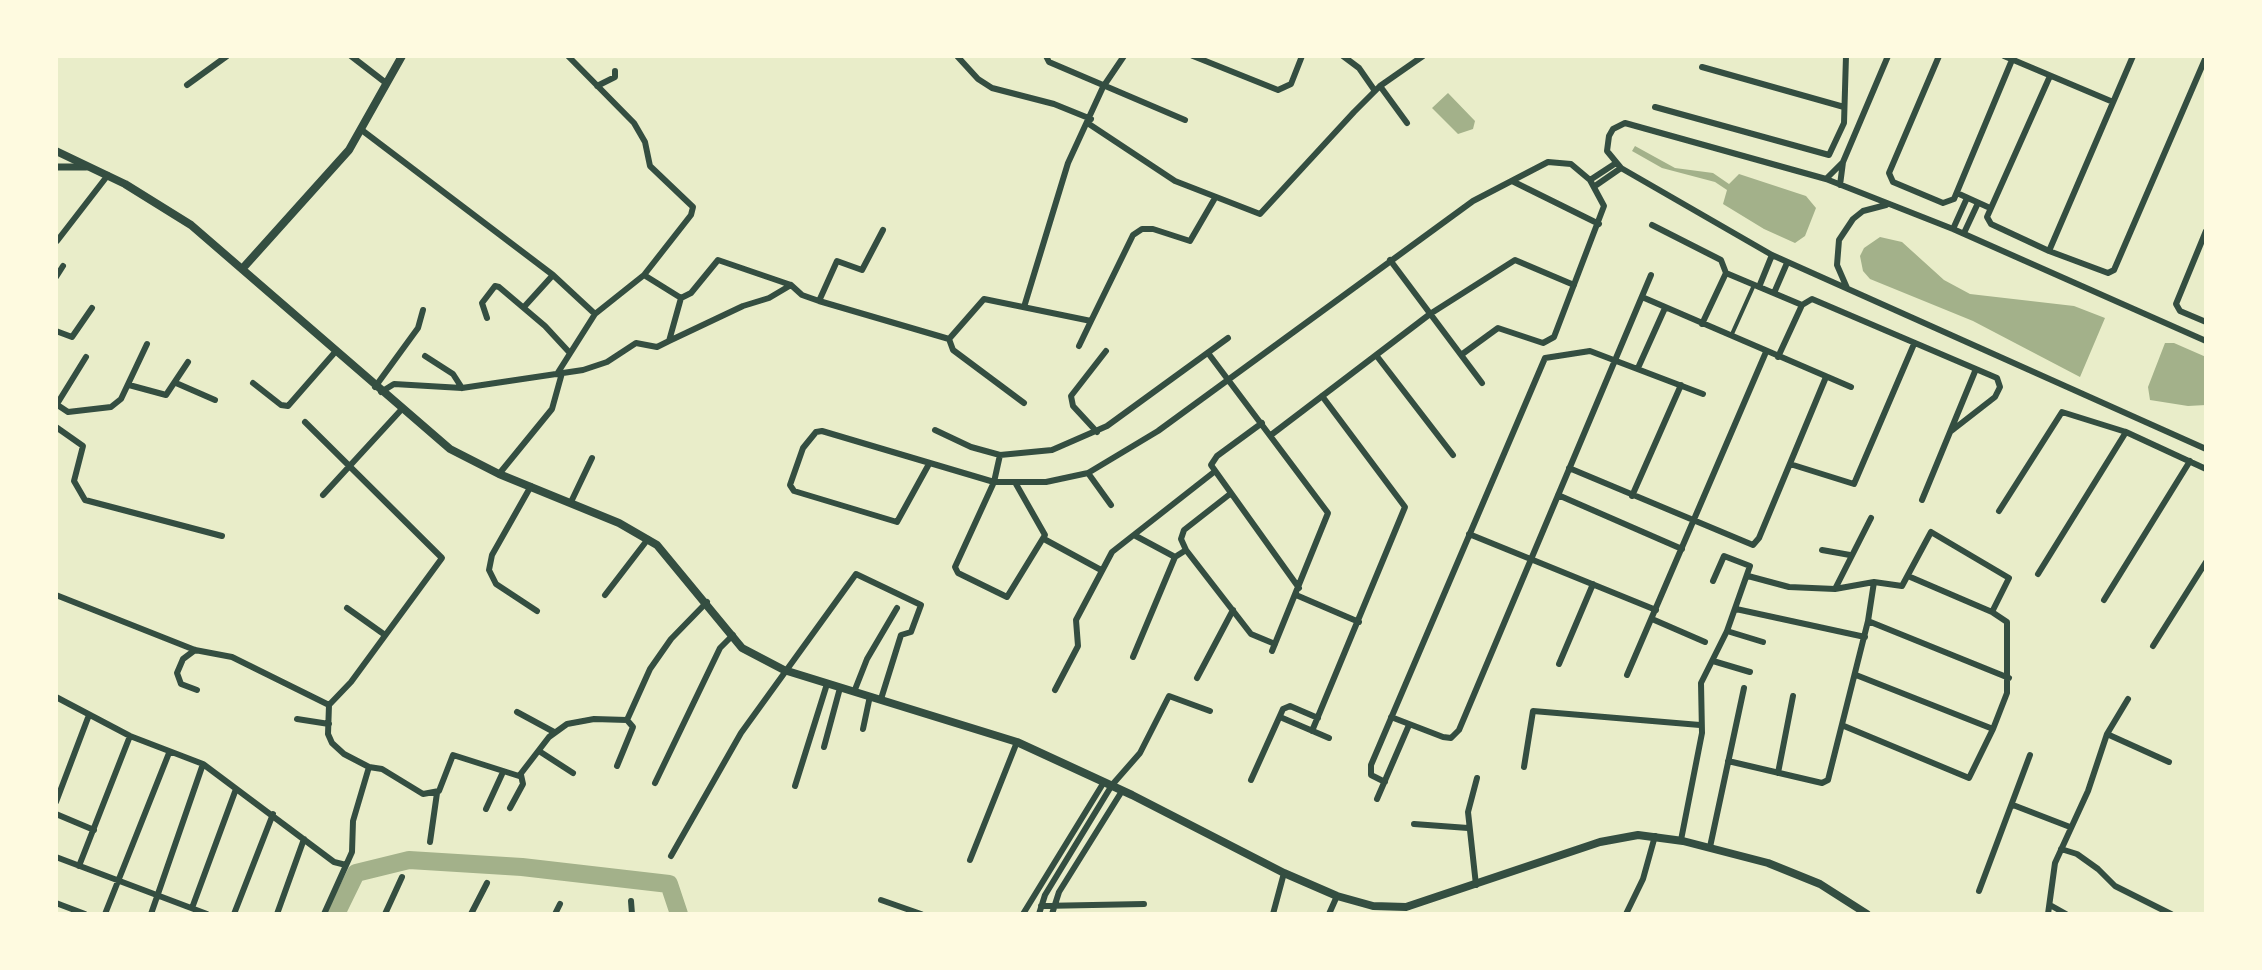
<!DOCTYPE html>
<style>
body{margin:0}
#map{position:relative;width:2262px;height:970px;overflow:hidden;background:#e9edc9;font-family:Raleway,sans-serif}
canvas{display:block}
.frame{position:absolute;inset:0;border:58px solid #fefae0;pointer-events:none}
</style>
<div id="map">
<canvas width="2262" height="970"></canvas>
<div class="frame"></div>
</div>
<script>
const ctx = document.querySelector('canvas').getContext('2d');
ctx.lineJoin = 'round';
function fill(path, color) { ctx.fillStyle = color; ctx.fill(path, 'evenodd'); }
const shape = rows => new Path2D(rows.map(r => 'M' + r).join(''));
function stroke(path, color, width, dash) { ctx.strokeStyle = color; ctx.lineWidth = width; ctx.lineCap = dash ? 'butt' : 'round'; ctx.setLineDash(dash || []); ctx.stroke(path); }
const water = shape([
 [1448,93,1475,121,1473,129,1458,134,1432,108],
 [1635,146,1675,168,1713,173,1729,184,1739,174,1806,196,1816,208,1805,236,1795,243,1764,229,1723,204,1727,190,1715,182,1662,168,1632,151],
 [1880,237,1902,242,1944,280,1970,294,2074,306,2105,318,2080,377,1973,321,1870,279,1863,271,1860,256,1864,248],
 [2165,343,2174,343,2206,357,2206,405,2188,406,2150,400,2148,387]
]);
const river = shape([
 [336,914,356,873,409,860,522,867,669,884,679,914]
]);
const pedestrian = shape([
 [1732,334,1754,285]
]);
const minor = shape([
 [351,56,386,83],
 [957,56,978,79,992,88,1054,104,1091,119],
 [1046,56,1049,62,1185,120],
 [1193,56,1278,90,1291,84,1302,56],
 [1343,56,1359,68,1375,91],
 [1939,56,1889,173,1893,182,1943,203,1954,199,2012,60],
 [2004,56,2113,102],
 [1702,67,1844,107],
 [2050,76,1987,217,1991,224,2049,251,2108,273,2114,270,2206,57],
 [187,85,227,56],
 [597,86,615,77,615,71],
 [1380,86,1407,123],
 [1655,107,1829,155,1844,123,1846,56],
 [1089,124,1175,181,1260,214,1354,112,1380,86,1423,56],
 [363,131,553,275,595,314],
 [1826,179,1843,162],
 [1590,180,1616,163],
 [1512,181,1599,224],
 [1840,185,1843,162,1888,56],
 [1595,186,1621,168],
 [1957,193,1990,208],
 [1652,225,1721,260,1726,273,1802,305,1812,299,1997,378,2000,387,1995,397,1950,432],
 [1953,229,1967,198],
 [2206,231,2176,304,2180,311,2206,322],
 [1964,233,1978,203],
 [57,241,108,175],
 [2049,251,2133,56],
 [1390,260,1482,383],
 [644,275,681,298],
 [56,277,63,266],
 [791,285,769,298,743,306,669,341,681,298,691,293,718,260,791,285,802,295,819,301,949,339,984,299,1091,321,1133,235,1142,229,1153,229,1190,241,1215,198],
 [1759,287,1772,255],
 [1847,288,1837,265,1839,240,1853,219,1863,211,1886,205],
 [1774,293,1787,263],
 [1642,297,1851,387],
 [819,301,837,261,862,270,883,230],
 [524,307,553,275],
 [1024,307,1068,163,1103,87,1124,56],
 [487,318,482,303,495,286,499,287,545,326,569,352],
 [1702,324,1726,273],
 [56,331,72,337,92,308],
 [949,339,953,350,1024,403],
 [2206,341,1953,229,1826,179,1625,123,1613,129,1609,136,1607,151,1621,168,1772,255,2206,449],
 [1079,346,1091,321],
 [1208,353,1328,513,1272,651],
 [1376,355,1453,455],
 [425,356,453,374,462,388],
 [1778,357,1802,305],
 [1638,368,1665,308],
 [557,374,595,314,644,275,691,215,693,207,650,166,645,142,634,123,568,56],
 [176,383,215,400],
 [253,383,281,405,288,406,336,351],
 [129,385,166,395,188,362],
 [375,387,418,328,423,310],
 [381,392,394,384,462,388,583,370,607,362,636,343,657,347,669,341],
 [56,404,68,412,111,407,121,399,147,344],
 [57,404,86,357],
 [305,422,442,558,351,682,329,705],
 [1262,423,1217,456,1211,465,1299,588],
 [56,427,83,446,74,481,85,500,222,536],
 [935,430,971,447,1000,455,1052,450,1107,426,1228,338],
 [1097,432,1073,406,1071,396,1106,351],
 [1271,435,1430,314,1515,260,1574,285],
 [1000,455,994,482,955,567,958,573,1007,597,1045,535,1016,484],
 [929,464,897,522,794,491,790,485,803,448,816,432,822,431,994,482,1046,482,1088,473,1158,431,1473,201,1548,162,1571,164,1590,180,1604,206,1554,337,1543,343,1498,328,1461,355],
 [1790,464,1854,484,1914,344],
 [1569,468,1753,545,1759,538,1826,377],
 [1088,473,1111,505],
 [499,474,552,409,562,373],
 [531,486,492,555,489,570,496,584,537,611],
 [1230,494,1184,530,1181,539,1186,550,1251,634,1275,644],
 [323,495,401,410],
 [1558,495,1682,549],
 [1632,496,1681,385],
 [1922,500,1976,369],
 [571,502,592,458],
 [1999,511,2062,412,2126,432,2206,469],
 [1871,518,1835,589,1874,582],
 [1469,534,1656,610],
 [1134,535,1175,557,1186,550],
 [1044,539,1101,570],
 [1822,550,1850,555],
 [2038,574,2126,432],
 [1748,576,1789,587,1835,589],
 [56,595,195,650,232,657,329,705],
 [605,595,648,539],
 [1296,595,1359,622],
 [2104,600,2190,461],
 [347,608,385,635],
 [1736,609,1865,637],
 [1652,619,1705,642],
 [1868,621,1874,582,1902,586,1931,532,2009,578,1992,612],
 [1727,631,1763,642],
 [2153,646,2206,562],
 [195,650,183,659,177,673,181,684,197,690],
 [1133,657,1175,557],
 [1713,661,1750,672],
 [1559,664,1593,584],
 [1627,675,1766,352],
 [1856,675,1993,729],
 [1197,678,1233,610],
 [1055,690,1078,646,1076,620,1112,552,1214,472],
 [854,692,867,659,897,608],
 [56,697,130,736,203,764,334,862,346,865],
 [329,705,328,734,332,743,344,754,369,767,382,769,423,794,439,791,453,755,519,776,549,737,567,724,594,719,627,720],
 [517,712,554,732],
 [1280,717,1329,738],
 [1391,717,1443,737,1451,738,1459,730,1651,275],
 [297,719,329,724],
 [627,720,650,669,671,639,707,602],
 [1844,726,1969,778,1993,729,2007,693,2007,622,1992,612,1908,576],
 [863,729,870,696],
 [1312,731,1405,507,1322,396],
 [2107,734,2169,762],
 [824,747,840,688],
 [539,751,573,773],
 [1728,761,1822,783,1828,780,1868,621,2009,678],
 [617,766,633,727,627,720],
 [1524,767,1533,711,1700,725],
 [1778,773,1793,696],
 [1251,780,1283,709,1290,706,1318,718],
 [1385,782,1371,775,1371,765,1545,358,1590,351,1703,394],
 [655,783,720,648,733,635],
 [795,786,827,684],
 [1377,799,1409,725],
 [56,802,89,715],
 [2013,805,2070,827],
 [510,808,523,784,521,775],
 [486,809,503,772],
 [56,814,94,830],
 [1414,824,1468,828],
 [1681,840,1702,733,1701,683,1727,631,1750,566,1724,556,1713,581],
 [430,842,437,793],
 [1710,847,1744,688],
 [2061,849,2077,854,2098,869,2115,886,2171,914],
 [671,856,741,733,856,574,921,605,911,632,901,635,881,699],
 [56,857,207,914],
 [970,860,1017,742],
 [79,866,130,736],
 [1476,885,1468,812,1477,778],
 [1979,891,2030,755],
 [881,900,921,914],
 [631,901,632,914],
 [56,903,85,914],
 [2050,905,2066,914],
 [1041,906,1144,904],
 [192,908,236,789],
 [105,914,169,753],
 [151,914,203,764],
 [234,914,273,814],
 [277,914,304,839],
 [324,914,352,852,353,821,369,767],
 [385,914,402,877],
 [471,914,487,883],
 [555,914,560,904],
 [1023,914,1104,782],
 [1039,914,1045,895,1112,785,1140,753,1169,696,1210,711],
 [1052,914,1059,892,1122,791],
 [1273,914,1284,873],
 [1329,914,1337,896],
 [1626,914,1643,879,1655,836],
 [2048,914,2055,863,2088,791,2107,734,2128,699]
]);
const tertiary = shape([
 [56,167,86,167]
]);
const secondary = shape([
 [56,151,125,184,191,225,450,449,499,474,619,523,657,545,742,648,784,670,1017,742,1132,795,1284,873,1337,896,1373,906,1406,907,1600,842,1638,835,1683,841,1768,863,1820,884,1867,914],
 [243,268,349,150,402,56]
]);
fill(water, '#a3b18a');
stroke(river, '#a3b18a', 18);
stroke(pedestrian, '#344e41', 4);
stroke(minor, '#344e41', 6);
stroke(tertiary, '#344e41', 7);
stroke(secondary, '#344e41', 8);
</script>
